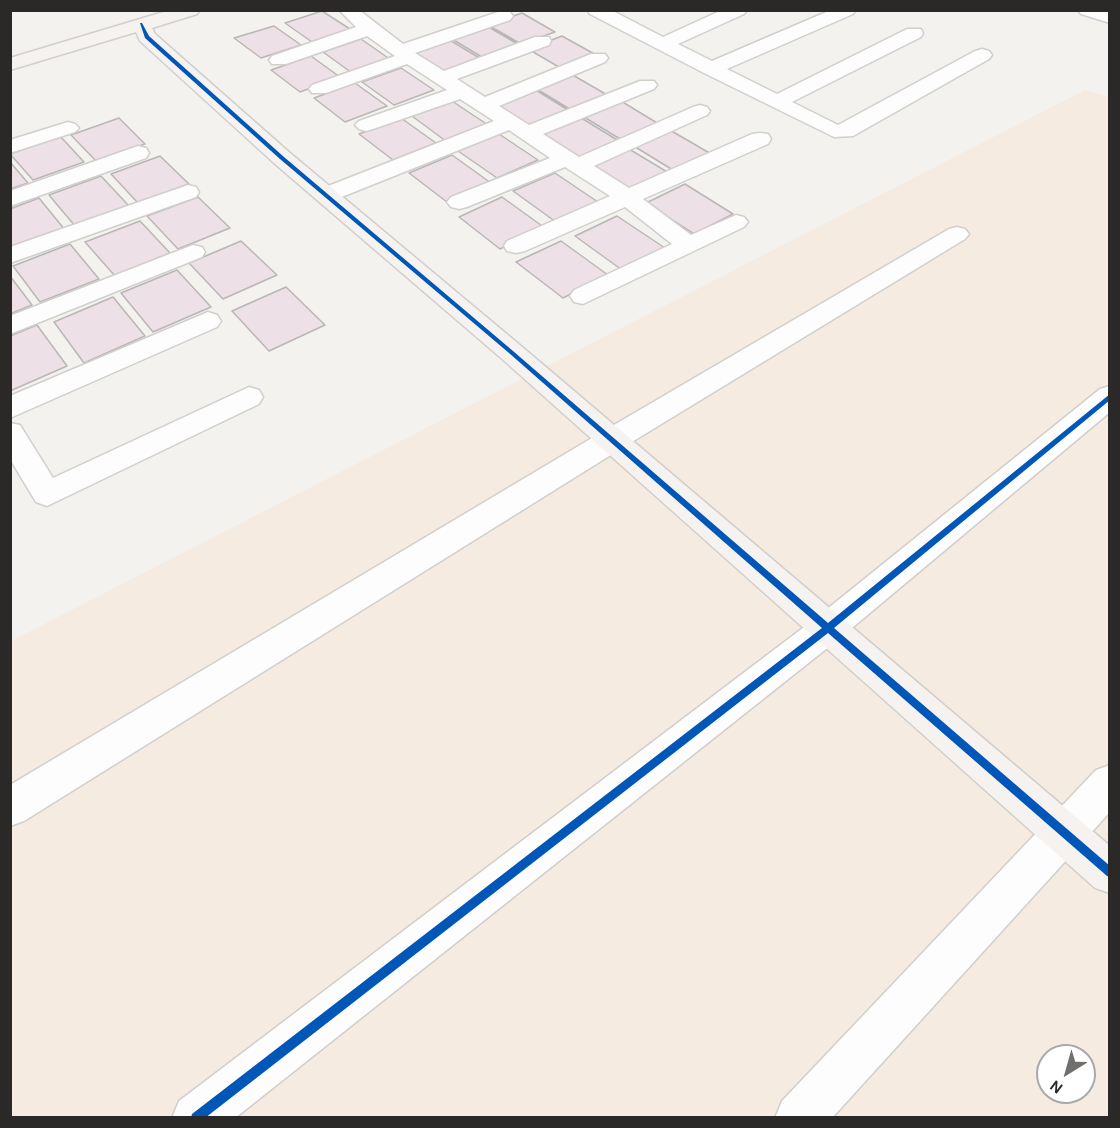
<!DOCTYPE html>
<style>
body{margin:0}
#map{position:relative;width:1120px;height:1128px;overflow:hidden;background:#f4f2ef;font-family:Karla,sans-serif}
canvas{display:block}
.frame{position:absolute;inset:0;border:12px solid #2b2927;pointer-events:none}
.north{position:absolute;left:1036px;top:1044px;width:60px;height:60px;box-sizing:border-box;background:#fff;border:2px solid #aaa9a9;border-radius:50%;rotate:217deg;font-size:16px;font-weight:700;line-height:24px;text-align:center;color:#2b2927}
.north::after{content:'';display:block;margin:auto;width:21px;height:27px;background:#716f6d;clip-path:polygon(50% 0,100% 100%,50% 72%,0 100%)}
</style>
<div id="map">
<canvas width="1120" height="1128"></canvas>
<div class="frame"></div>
<div class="north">N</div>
</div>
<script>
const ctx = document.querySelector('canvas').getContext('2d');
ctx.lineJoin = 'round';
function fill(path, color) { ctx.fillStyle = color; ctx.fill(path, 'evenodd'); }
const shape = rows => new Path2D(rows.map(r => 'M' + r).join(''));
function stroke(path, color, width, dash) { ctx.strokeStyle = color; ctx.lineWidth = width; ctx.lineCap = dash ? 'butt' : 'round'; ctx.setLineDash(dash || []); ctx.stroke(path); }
const industrial = shape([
 [1085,90,1109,97,1109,1117,11,1118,11,641],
 [1048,1056,1084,1056,1084,1092,1048,1092]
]);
const building = shape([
 [322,11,350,29,312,42,285,23,322,11],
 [522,13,555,32,521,44,488,25,522,13],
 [274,26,301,45,261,58,234,38,274,26],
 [487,26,521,46,485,59,452,39,487,26],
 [562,36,598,56,564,70,528,49,562,36],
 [361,39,391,60,352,73,323,52,361,39],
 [448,39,481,59,444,73,411,52,448,39],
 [311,56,340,77,300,92,271,70,311,56],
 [401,68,434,90,394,105,362,82,401,68],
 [571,74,609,96,573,111,535,88,571,74],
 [355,83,387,106,345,122,314,98,355,83],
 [531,87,568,110,530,126,493,102,531,87],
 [452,101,488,125,447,142,412,116,452,101],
 [621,101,662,126,625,142,584,117,621,101],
 [578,116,619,141,581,158,540,132,578,116],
 [119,118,145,144,96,161,71,135,119,118],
 [401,118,436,143,393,160,359,134,401,118],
 [668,129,713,155,676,172,632,145,668,129],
 [499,134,538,160,497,178,458,151,499,134],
 [60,136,84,162,33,180,10,154,60,136],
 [629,149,674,176,635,195,591,166,629,149],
 [452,155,491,183,447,202,409,173,452,155],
 [160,156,189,184,138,203,111,174,160,156],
 [10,162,28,183,10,189,10,162],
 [555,173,598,202,556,222,513,191,555,173],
 [101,176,129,206,75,226,49,195,101,176],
 [685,184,733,214,694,234,646,203,685,184],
 [198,197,230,228,178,249,147,216,198,197],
 [502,197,545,228,500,249,459,217,502,197],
 [39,198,65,230,10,250,10,209,39,198],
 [617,216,665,248,622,270,575,236,617,216],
 [140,221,170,253,115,276,85,242,140,221],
 [241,241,277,275,223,299,189,263,241,241],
 [561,241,608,275,563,298,516,262,561,241],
 [70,244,99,279,40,302,13,266,70,244],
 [177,270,211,307,153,332,121,293,177,270],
 [10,276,32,305,10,314,10,276],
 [286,287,325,325,269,351,232,311,286,287],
 [113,297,145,336,84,363,54,322,113,297],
 [37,325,67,366,10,391,10,336,37,325]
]);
const street = shape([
 [339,10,359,10,403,44,498,12,510,12,513,16,510,20,415,53,444,71,535,37,549,37,551,41,549,45,457,79,485,97,591,54,605,54,608,58,605,62,499,106,529,125,640,81,654,81,657,85,654,89,543,134,579,157,693,107,700,105,707,107,710,111,707,115,594,166,629,188,752,134,760,133,768,134,771,139,768,144,643,199,691,235,736,215,744,217,748,222,744,227,583,304,574,302,570,296,574,290,672,244,625,207,525,251,516,253,507,251,504,246,507,241,610,196,565,167,467,207,459,209,451,207,447,202,451,197,550,158,509,130,334,200,326,202,318,200,315,195,318,190,494,121,460,99,373,129,366,131,359,129,355,125,359,121,447,90,407,64,326,93,312,93,309,89,312,85,395,56,367,36,286,64,272,64,269,60,272,56,356,27,339,10],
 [587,10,611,10,663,37,722,10,747,10,744,14,678,44,712,61,831,10,856,10,853,14,727,69,777,94,907,29,921,29,923,33,921,37,792,102,838,125,975,51,982,49,989,51,992,55,989,59,853,136,834,137,704,73,590,14,587,10],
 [1078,10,1110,12,1110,23,1081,14,1078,10],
 [68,122,75,124,79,128,75,132,10,153,10,140,68,122],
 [138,146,146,148,149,153,146,158,10,206,10,191,138,146],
 [188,185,196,187,199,192,196,197,10,263,10,247,188,185],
 [957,227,965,229,969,234,965,239,622,448,24,821,10,826,10,785,602,432,949,229,957,227],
 [193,245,202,247,205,252,202,257,10,334,10,316,193,245],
 [208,312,217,315,221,321,217,327,10,418,10,396,208,312],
 [1110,386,1110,412,840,638,235,1118,172,1118,179,1101,816,618,1100,389,1110,386],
 [249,387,259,390,263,397,259,404,47,506,36,502,10,459,10,423,20,425,53,478,249,387],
 [1110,765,1110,812,832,1118,775,1118,782,1101,1096,770,1110,765]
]);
const secondary = shape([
 [170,10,200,10,197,14,152,28,155,34,290,153,521,346,1110,846,1110,893,1095,888,501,358,274,163,140,41,136,32,10,70,10,58,170,10]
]);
const cycleway = shape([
 [140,23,142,23,149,36,284,157,513,351,828,623,1110,394,1110,400,834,628,1110,866,1110,877,1107,876,828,633,205,1118,191,1118,192,1114,822,628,509,353,280,159,145,38,140,23]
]);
fill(industrial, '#f6ebe0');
fill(building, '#ede0e6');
stroke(building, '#b9b7b6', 1.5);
stroke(street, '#d0cfcc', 3);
stroke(secondary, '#d0cfcc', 3);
fill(street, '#fdfdfd');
fill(secondary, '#f6f2f0');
fill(cycleway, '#0057b8');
</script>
